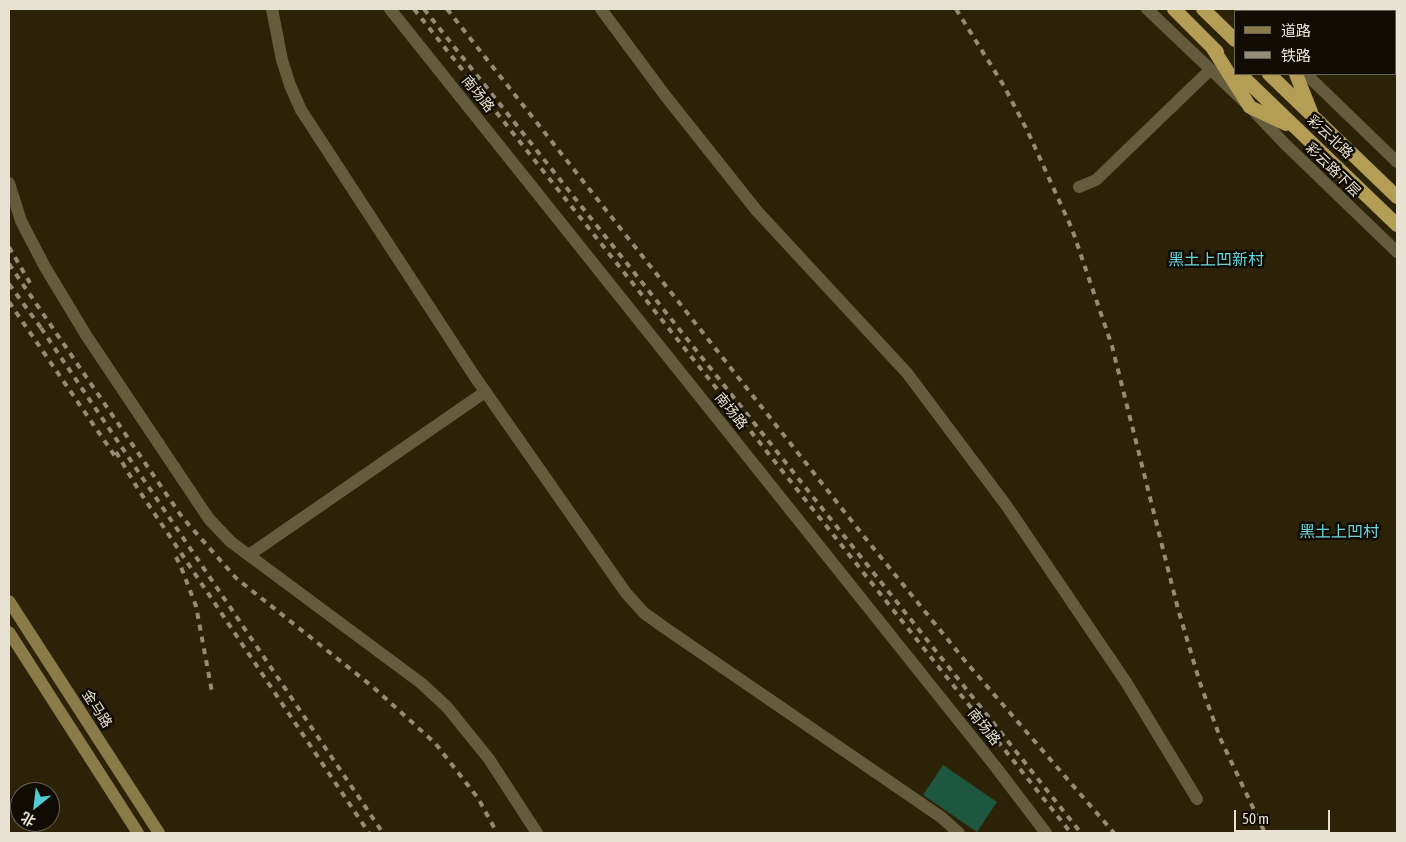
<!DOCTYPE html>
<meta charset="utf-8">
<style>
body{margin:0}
#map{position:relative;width:1406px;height:842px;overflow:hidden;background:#2c2207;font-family:"Asap Condensed","Noto Sans SC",sans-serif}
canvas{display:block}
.frame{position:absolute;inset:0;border:10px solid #e8e2d2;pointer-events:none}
.legend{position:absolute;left:1234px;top:10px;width:162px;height:65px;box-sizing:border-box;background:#100c03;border:1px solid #666256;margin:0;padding:6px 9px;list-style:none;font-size:15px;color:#e8e2d2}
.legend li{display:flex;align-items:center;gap:10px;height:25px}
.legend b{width:25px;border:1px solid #666256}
.north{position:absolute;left:10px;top:782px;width:50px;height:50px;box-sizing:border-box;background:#100c03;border:1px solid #666256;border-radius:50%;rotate:209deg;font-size:14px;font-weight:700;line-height:20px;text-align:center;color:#e8e2d2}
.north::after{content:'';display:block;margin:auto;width:18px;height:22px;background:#51ccd4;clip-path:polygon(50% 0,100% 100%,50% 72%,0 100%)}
.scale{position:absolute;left:1234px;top:810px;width:96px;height:22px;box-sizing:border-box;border:2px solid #e8e2d2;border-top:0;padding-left:6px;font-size:15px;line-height:18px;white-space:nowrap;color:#e8e2d2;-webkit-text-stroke:4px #100c03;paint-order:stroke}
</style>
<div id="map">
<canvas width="1406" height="842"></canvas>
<div class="frame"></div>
<ul class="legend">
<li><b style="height:6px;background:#8a7b49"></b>道路</li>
<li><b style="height:6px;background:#938c77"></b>铁路</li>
</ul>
<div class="north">北</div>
<div class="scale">50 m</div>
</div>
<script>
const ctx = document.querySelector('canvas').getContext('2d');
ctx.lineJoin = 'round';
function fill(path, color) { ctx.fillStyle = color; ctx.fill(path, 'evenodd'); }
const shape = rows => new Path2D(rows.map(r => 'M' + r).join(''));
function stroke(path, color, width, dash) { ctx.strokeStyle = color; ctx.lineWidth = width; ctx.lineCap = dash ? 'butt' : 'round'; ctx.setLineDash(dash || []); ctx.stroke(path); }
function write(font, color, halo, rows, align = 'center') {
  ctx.font = font + ' "Asap Condensed","Noto Sans SC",sans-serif'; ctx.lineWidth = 5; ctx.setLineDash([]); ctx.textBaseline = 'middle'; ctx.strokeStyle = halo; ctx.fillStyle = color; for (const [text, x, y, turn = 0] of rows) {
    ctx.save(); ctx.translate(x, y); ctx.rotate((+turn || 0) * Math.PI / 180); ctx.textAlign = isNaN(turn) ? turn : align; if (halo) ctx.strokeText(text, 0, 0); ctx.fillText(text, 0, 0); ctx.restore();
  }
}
const green = shape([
 [943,765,997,802,977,832,923,795]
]);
const minor = shape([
 [272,9,282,60,290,85,301,110,475,377,626,593,644,613,665,628,941,817,959,833],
 [601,9,664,94,757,211,907,373,1006,505,1126,682,1197,799],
 [9,183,21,221,45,267,86,335,209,519,231,542,421,683,447,707,489,759,537,833],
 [1079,187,1096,180,1210,70],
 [249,555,485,392]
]);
const tertiary = shape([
 [390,9,995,766,1046,833],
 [1147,9,1250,107,1284,143,1397,252],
 [1242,9,1244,11],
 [1306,74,1397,162]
]);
const secondary = shape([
 [9,601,159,833],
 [9,632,138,833]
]);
const trunk = shape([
 [1174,9,1217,52],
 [1203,9,1235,40],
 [1212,47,1250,107,1286,124],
 [1240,74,1397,225],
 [1269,74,1397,197],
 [1296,74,1311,112]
]);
const rail = shape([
 [414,9,1071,833],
 [424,9,1081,833],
 [447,9,862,534,966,662,1114,833],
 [956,9,1004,86,1028,132,1072,229,1112,346,1178,609,1200,683,1221,740,1265,833],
 [9,247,30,283],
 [9,264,182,517,236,578,373,687,435,743,478,798,497,833],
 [9,284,44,332],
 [9,302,117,459],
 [41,328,383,833],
 [116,452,138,489,369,833],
 [176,557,181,567,196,606,212,692]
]);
const streetNames = [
 ["南场路",478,94,51],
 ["彩云北路",1330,137,43],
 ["彩云路下层",1333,170,44],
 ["南场路",731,411,51],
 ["金马路",97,709,57],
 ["南场路",984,727,51]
];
const quarterNames = [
 ["黑土上凹新村",1216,260],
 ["黑土上凹村",1339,532]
];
fill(green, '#1d573f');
stroke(minor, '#655c3d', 12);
stroke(tertiary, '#655c3d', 12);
stroke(secondary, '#8a7b49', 12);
stroke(trunk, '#b49e56', 14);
stroke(rail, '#938c77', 4, [6, 6]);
write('14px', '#e8e2d2', '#100c03', streetNames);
write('16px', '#68d4dc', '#100c03', quarterNames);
</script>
